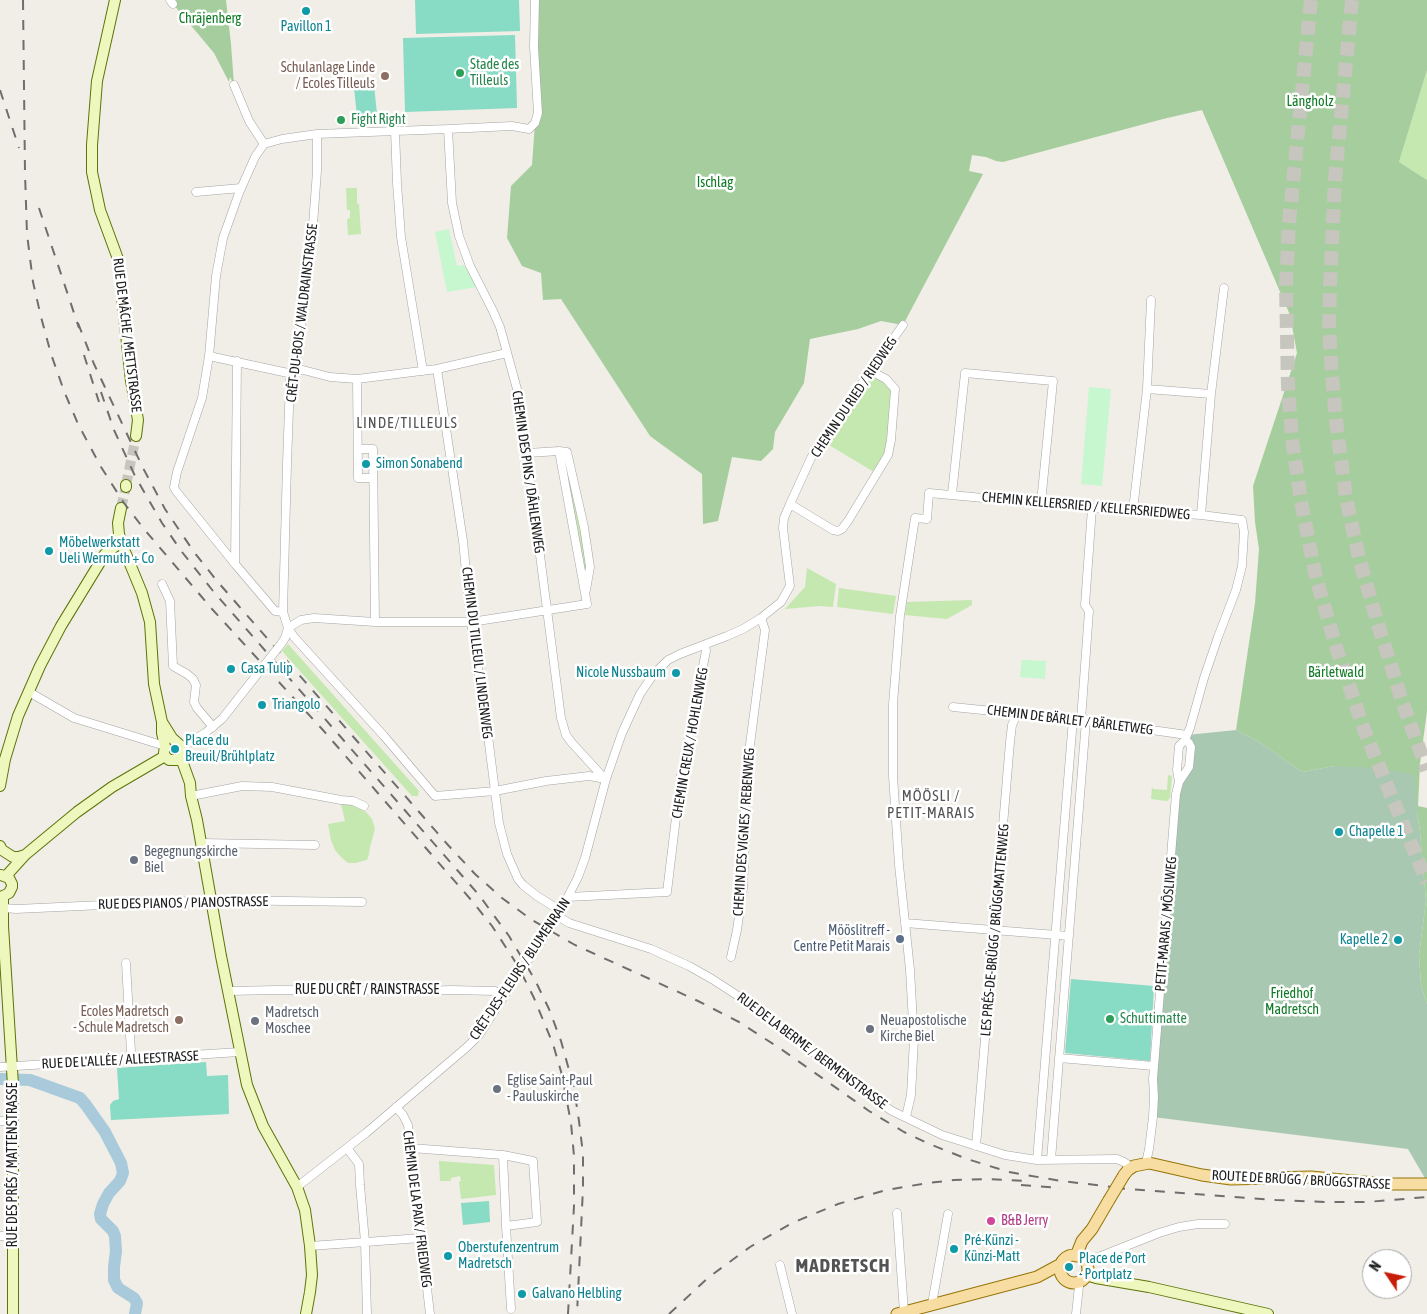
<!DOCTYPE html>
<meta charset="utf-8">
<style>
body{margin:0}
#map{position:relative;width:1427px;height:1314px;overflow:hidden;background:#f0eee6;font-family:"Asap Condensed",sans-serif}
canvas{display:block}
.north{position:absolute;left:1362px;top:1249px;width:50px;height:50px;box-sizing:border-box;background:#fff;border:1px solid #a6a6a6;border-radius:50%;rotate:304deg;font-size:14px;font-weight:700;line-height:20px;text-align:center;color:#202020}
.north::after{content:'';display:block;margin:auto;width:18px;height:22px;background:#c71d08;clip-path:polygon(50% 0,100% 100%,50% 72%,0 100%)}
</style>
<div id="map">
<canvas width="1427" height="1314"></canvas>
<div class="north">N</div>
</div>
<script>
const ctx = document.querySelector('canvas').getContext('2d');
ctx.lineJoin = 'round';
function fill(path, color) { ctx.fillStyle = color; ctx.fill(path, 'evenodd'); }
const shape = rows => new Path2D(rows.map(r => 'M' + r).join(''));
function stroke(path, color, width, dash) { ctx.strokeStyle = color; ctx.lineWidth = width; ctx.lineCap = dash ? 'butt' : 'round'; ctx.setLineDash(dash || []); ctx.stroke(path); }
function write(font, color, halo, rows, align = 'center') {
  ctx.font = font + ' "Asap Condensed",sans-serif'; ctx.lineWidth = 5; ctx.setLineDash([]); ctx.textBaseline = 'middle'; ctx.strokeStyle = halo; ctx.fillStyle = color; for (const [text, x, y, turn = 0] of rows) {
    ctx.save(); ctx.translate(x, y); ctx.rotate((+turn || 0) * Math.PI / 180); ctx.textAlign = isNaN(turn) ? turn : align; if (halo) ctx.strokeText(text, 0, 0); ctx.fillText(text, 0, 0); ctx.restore();
  }
}
const grass = shape([
 [1427,70,1427,180,1399,162],
 [346,188,357,188,357,203,359,204,361,234,348,235,347,219,350,218,350,210,347,210],
 [872,377,876,377,886,384,891,391,888,444,885,454,874,472,824,442,869,379],
 [563,454,565,455,587,565,585,580],
 [807,568,836,584,833,607,820,606,785,609,805,587],
 [839,588,896,596,893,614,837,607],
 [972,600,972,605,947,619,905,615,907,602],
 [288,644,419,791,418,796,412,796,282,651],
 [1168,775,1172,776,1170,798,1167,801,1151,799,1152,787,1153,789,1167,790],
 [341,804,350,804,366,812,372,819,375,829,370,847,369,854,367,860,355,863,348,863,341,857,335,850,331,840,328,824,345,821],
 [439,1161,494,1165,496,1195,461,1199,459,1182,461,1181,460,1176,451,1178,451,1181,440,1181]
]);
const forest = shape([
 [172,0,226,0,231,44,234,85,230,77,229,82,214,53,173,4],
 [535,0,1427,0,1427,70,1399,162,1427,180,1427,711,1420,764,1418,806,1427,808,1427,1004,1421,985,1419,955,1426,901,1420,832,1417,812,1334,766,1302,772,1259,742,1236,730,1255,603,1259,549,1255,522,1253,486,1297,353,1290,315,1202,110,1163,119,1003,162,996,161,986,157,972,155,969,171,983,174,903,325,881,321,858,329,810,339,804,383,775,432,773,449,761,461,732,457,718,521,703,524,702,474,650,436,561,299,543,300,541,273,522,266,507,238,511,186,532,165,535,123]
]);
const cemetery = shape([
 [1236,730,1259,742,1302,772,1334,766,1370,768,1408,773,1414,776,1417,812,1420,832,1426,901,1419,955,1421,985,1427,1004,1427,1179,1426,1180,1408,1149,1153,1117,1176,794,1189,767,1187,735]
]);
const park = shape([
 [449,229,457,266,464,265,476,287,447,292,435,232],
 [1089,387,1111,389,1102,486,1081,484],
 [1022,660,1046,661,1045,679,1020,677]
]);
const pitch = shape([
 [415,0,519,0,520,31,416,34],
 [515,35,517,108,405,112,403,38],
 [374,85,377,114,357,116,354,88],
 [1071,979,1154,986,1150,1061,1065,1053],
 [206,1062,207,1076,228,1075,229,1114,111,1120,110,1105,113,1101,119,1099,117,1068],
 [489,1201,490,1222,463,1225,461,1203]
]);
const river = shape([
 [0,1079,30,1080,80,1098,86,1105,105,1132,121,1163,123,1173,120,1181,109,1193,103,1204,100,1214,101,1219,113,1231,115,1236,116,1251,114,1267,114,1280,118,1288,134,1298,137,1303,135,1314]
]);
const secondaryTunnel = shape([
 [126,485,136,436],
 [121,508,126,487]
]);
const highwayTunnel = shape([
 [1311,0,1289,223,1286,284,1288,386,1292,439,1301,501,1316,578,1338,653,1365,732,1427,882],
 [1352,0,1335,179,1330,286,1329,328,1332,375,1336,421,1346,498,1359,558,1377,621,1403,704,1427,770]
]);
const street = shape([
 [170,0,173,4],
 [234,85,249,121,264,144],
 [448,129,452,203,459,236,470,266,493,311,500,327,520,400,561,718,566,735,572,743,605,779],
 [395,131,397,183,401,237,423,371],
 [317,134,317,171,312,238,297,356,294,373,290,380,287,464,283,612,288,628,294,637,384,736,435,796,495,791,546,781,589,776,606,779],
 [264,144,255,157,239,193,223,238,216,276,209,356,202,398,177,472,174,487,176,491,235,564,275,611,283,612],
 [264,144,282,139,317,134,448,129,512,126,529,129,535,123,538,113,534,47,535,0],
 [196,192,241,188],
 [209,356,288,373,294,373,299,370,303,370,330,377,357,379,437,369,507,353],
 [437,369,463,541,471,622,487,728,499,823,507,854,518,879,523,885,537,896,556,908,561,918,569,923,651,949,689,966,712,979,749,1003,877,1101,892,1111,942,1135,1005,1155,1037,1160,1117,1159,1124,1162,1131,1167],
 [357,379,358,478,373,478],
 [1147,389,1211,394],
 [358,449,373,449,375,622],
 [559,451,567,452,584,527,590,567,586,590],
 [952,494,965,373,1053,381,1041,503],
 [790,504,833,530,838,531,842,529,848,521,888,455,891,440,895,389,886,379,871,371],
 [1133,510,1147,389,1151,300],
 [1201,515,1211,394,1224,288],
 [235,564,237,361],
 [162,584,170,601,173,666,187,674,193,679,196,685,194,702,197,708,213,727],
 [288,628,301,620,314,618,375,622,471,622,587,604,559,451,528,453],
 [281,644,285,638,288,628],
 [29,692,74,718,165,746],
 [953,707,1081,720,1187,735],
 [1081,720,1089,611,1085,605,1092,508],
 [182,747,205,733,222,719,259,672],
 [191,796,242,786,272,787,341,800,353,801,364,806],
 [202,843,315,845],
 [568,897,667,892,681,776,706,651,705,645],
 [4,908,16,909,211,900,362,902],
 [558,916,578,877,585,858,606,779,622,733,640,694,653,675,668,660,680,654,727,636,743,629,761,618,781,602,790,586,783,528,784,518,790,504,811,458,825,436,903,325],
 [905,923,1069,936],
 [731,957,737,930,743,888,745,841,744,790,765,630,761,618],
 [126,963,131,1052,129,1059],
 [229,991,277,990,424,991,451,990,495,991,504,996],
 [1059,1058,1154,1066],
 [0,1067,240,1052],
 [396,1107,403,1115,408,1125,430,1314],
 [906,1117,911,1095,914,1040,910,970,899,865,893,776,893,704,900,616,915,518,927,519,929,493,1092,508,1201,515,1242,520,1244,532,1242,566,1236,590,1218,637,1204,678,1190,728,1185,740,1179,746,1177,770,1179,782],
 [0,1121,14,1121],
 [976,1146,1010,742,1012,725,1017,714],
 [347,1148,359,1164,360,1185,365,1242,367,1314],
 [411,1148,503,1155,533,1161,537,1222,506,1226,511,1309],
 [503,1155,506,1226],
 [1037,1160,1073,719],
 [1051,1160,1086,720],
 [1146,1163,1149,1149,1153,1117,1154,1097,1153,1079,1176,794,1179,782,1189,767,1191,747,1189,743,1185,740],
 [297,1187,366,1133,467,1047,479,1035,513,982],
 [897,1213,904,1312],
 [0,1236,14,1236],
 [310,1246,421,1238],
 [1086,1262,1159,1233,1179,1227,1198,1224,1225,1224],
 [780,1265,792,1314],
 [932,1304,948,1214],
 [1076,1314,1079,1286,1078,1283]
]);
const secondary = shape([
 [115,0,97,81,92,145,92,172,100,210,118,259,131,381,138,420,136,436],
 [126,487,126,485],
 [121,508,118,523,119,534,121,542,142,593,150,622,154,684,162,722,162,733,165,746,164,753,165,756,169,760,178,760,182,755,182,747,172,738,162,722],
 [181,758,190,783,191,796,197,820,221,956,247,1085,263,1126,297,1187,305,1210,310,1246,312,1275,310,1292,306,1314],
 [0,786,5,759,18,716,40,666,61,626,105,554,121,542],
 [0,846,2,850,13,857,19,857,25,855],
 [6,876,25,855,77,812,112,787,165,756],
 [3,896,3,926,13,1085,13,1314],
 [0,897,3,896,9,893,12,887,12,884,9,878,1,875],
 [1086,1275,1096,1278,1149,1287,1268,1314]
]);
const primary = shape([
 [1124,1175,1128,1170,1134,1166,1149,1163,1202,1175,1231,1179,1311,1177,1384,1184,1427,1184],
 '1060 1269a14 14 0 1 1 28 0a14 14 0 1 1-28 0Z',
 [1076,1256,1082,1241,1092,1229,1109,1200],
 [897,1314,1037,1277,1061,1264]
]);
const rail = shape([
 [23,0,25,173,27,234,33,282,41,317,51,354,64,391,78,424,101,467,124,503,144,529,212,609,322,729,472,901,492,926,518,966,534,998,553,1044,562,1075,571,1123,574,1156,574,1206,568,1314],
 [0,90,19,148],
 [39,208,79,328],
 [78,323,94,364,143,468,165,509,194,552,217,581,448,845,475,874,502,898,532,920,575,945,698,1001,739,1022,781,1049,869,1111,904,1132,927,1143,967,1159,1009,1172,1061,1181,1122,1188],
 [84,355,99,402],
 [101,392,114,430,135,476,162,523,182,552,213,591,479,895,509,936,535,980,549,1009,561,1041,574,1088,579,1121,583,1154,583,1188,577,1314],
 [1021,1185,1061,1188],
 [1115,1188,1276,1200,1326,1202,1367,1202,1427,1197],
 [669,1314,709,1277,750,1247,792,1223,838,1204,886,1190,928,1183,954,1180,986,1179,1028,1181]
]);
const streetBridge = shape([
 [259,672,281,644],
 [513,982,553,924]
]);
const primaryBridge = shape([
 [1109,1200,1124,1175]
]);
const markers = [
 [306,11,5,"#0f9aa8"],
 [460,73,5,"#2e9e5b"],
 [385,76,5,"#8d6e63"],
 [341,120,5,"#2e9e5b"],
 [366,464,5,"#0f9aa8"],
 [49,551,5,"#0f9aa8"],
 [231,669,5,"#0f9aa8"],
 [676,673,5,"#0f9aa8"],
 [262,705,5,"#0f9aa8"],
 [175,749,5,"#0f9aa8"],
 [1339,832,5,"#0f9aa8"],
 [134,860,5,"#6b7280"],
 [900,939,5,"#5c6f8a"],
 [1398,940,5,"#0f9aa8"],
 [1110,1019,5,"#2e9e5b"],
 [179,1020,5,"#8d6e63"],
 [255,1021,5,"#6b7280"],
 [870,1029,5,"#6b7280"],
 [497,1089,5,"#6b7280"],
 [991,1221,5,"#d1479c"],
 [954,1249,5,"#0f9aa8"],
 [448,1256,5,"#0f9aa8"],
 [1069,1267,5,"#0f9aa8"],
 [522,1294,5,"#0f9aa8"]
];
const parkNames = [
 ["Chräjenberg",210,19],
 ["Längholz",1310,102],
 ["Ischlag",715,183],
 ["Bärletwald",1336,673],
 ["Friedhof",1292,994],
 ["Madretsch",1292,1010]
];
const cultureNames = [
 ["Pavillon 1",306,27,"center"],
 ["Simon Sonabend",376,464],
 ["Möbelwerkstatt",59,543],
 ["Ueli Wermuth + Co",59,559],
 ["Casa Tulip",241,669],
 ["Nicole Nussbaum",666,673,"right"],
 ["Triangolo",272,705],
 ["Place du",185,741],
 ["Breuil/Brühlplatz",185,757],
 ["Chapelle 1",1349,832],
 ["Kapelle 2",1388,940,"right"],
 ["Pré-Künzi -",964,1241],
 ["Künzi-Matt",964,1257],
 ["Oberstufenzentrum",458,1248],
 ["Madretsch",458,1264],
 ["Place de Port",1079,1259],
 ["- Portplatz",1079,1275],
 ["Galvano Helbling",532,1294]
];
const leisureNames = [
 ["Stade des",470,65],
 ["Tilleuls",470,81],
 ["Fight Right",351,120],
 ["Schuttimatte",1120,1019]
];
const educationNames = [
 ["Schulanlage Linde",375,68],
 ["/ Ecoles Tilleuls",375,84],
 ["Ecoles Madretsch",169,1012],
 ["- Schule Madretsch",169,1028]
];
const streetNames = [
 ["CRÊT-DU-BOIS / WALDRAINSTRASSE",302,313,-83],
 ["RUE DE MÂCHE / METTSTRASSE",127,335,83],
 ["CHEMIN DU RIED / RIEDWEG",854,397,-56],
 ["CHEMIN DES PINS / DÄHLENWEG",528,472,82],
 ["CHEMIN KELLERSRIED / KELLERSRIEDWEG",1086,506,5],
 ["CHEMIN DU TILLEUL / LINDENWEG",477,653,83],
 ["CHEMIN DE BÄRLET / BÄRLETWEG",1070,720,7],
 ["CHEMIN CREUX / HOHLENWEG",690,743,-80],
 ["CHEMIN DES VIGNES / REBENWEG",744,832,-86],
 ["RUE DES PIANOS / PIANOSTRASSE",183,903,-1],
 ["PETIT-MARAIS / MÖSLIWEG",1166,924,-85],
 ["LES PRÉS-DE-BRÜGG / BRÜGGMATTENWEG",995,930,-85],
 ["CRÊT-DES-FLEURS / BLUMENRAIN",520,969,-56],
 ["RUE DU CRÊT / RAINSTRASSE",367,990],
 ["RUE DE LA BERME / BERMENSTRASSE",812,1051,37],
 ["RUE DE L'ALLÉE / ALLEESTRASSE",120,1060,-3],
 ["RUE DES PRÉS / MATTENSTRASSE",13,1165,-90],
 ["ROUTE DE BRÜGG / BRÜGGSTRASSE",1301,1180,3],
 ["CHEMIN DE LA PAIX / FRIEDWEG",417,1209,83]
];
const worshipNames = [
 ["Begegnungskirche",144,852],
 ["Biel",144,868],
 ["Madretsch",265,1013],
 ["Moschee",265,1029],
 ["Neuapostolische",880,1021],
 ["Kirche Biel",880,1037],
 ["Eglise Saint-Paul",507,1081],
 ["- Pauluskirche",507,1097]
];
const serviceNames = [
 ["Mööslitreff -",890,931],
 ["Centre Petit Marais",890,947]
];
const hotelNames = [
 ["B&B Jerry",1001,1221]
];
const neighbourhoodNames = [
 ["LINDE/TILLEULS",407,423],
 ["MÖÖSLI /",931,796],
 ["PETIT-MARAIS",931,813]
];
const districtNames = [
 ["MADRETSCH",843,1266]
];
fill(grass, '#c4e8af');
fill(forest, '#a6cd9d');
fill(cemetery, '#a8c8b1');
fill(park, '#c6f7cf');
fill(pitch, '#88dbc4');
stroke(river, '#a9cadb', 12);
stroke(secondaryTunnel, '#c6c5be', 10, [10, 5]);
stroke(highwayTunnel, '#c6c5be', 14, [14, 7]);
stroke(street, '#a4a4a4', 9);
stroke(secondary, '#5d7409', 12);
stroke(primary, '#957506', 13);
stroke(street, '#fff', 8);
stroke(secondary, '#eef7bd', 10);
stroke(primary, '#f8dda3', 11);
stroke(rail, '#6e6e6e', 2, [10, 10]);
stroke(streetBridge, '#a4a4a4', 9, []);
stroke(primaryBridge, '#957506', 13, []);
stroke(streetBridge, '#fff', 8);
stroke(primaryBridge, '#f8dda3', 11);
for (const [x, y, r, color] of markers) { const dot = new Path2D(); dot.arc(x, y, r, 0, 2 * Math.PI); ctx.fillStyle = color; ctx.fill(dot); stroke(dot, '#fff', 2); }
write('14px', '#107b25', '#fff', parkNames);
write('14px', '#0d838f', '#fff', cultureNames, 'left');
write('14px', '#27864d', '#fff', leisureNames, 'left');
write('14px', '#785e54', '#fff', educationNames, 'right');
write('14px', '#202020', '#fff', streetNames);
write('14px', '#5b616d', '#fff', worshipNames, 'left');
write('14px', '#4e5e75', '#fff', serviceNames, 'right');
write('14px', '#b23c85', '#fff', hotelNames, 'left');
ctx.letterSpacing = '1px';
write('15px', '#535353', '#fff', neighbourhoodNames);
ctx.letterSpacing = '0px';
ctx.letterSpacing = '1px';
write('bold 19px', '#535353', '#fff', districtNames);
ctx.letterSpacing = '0px';
</script>
